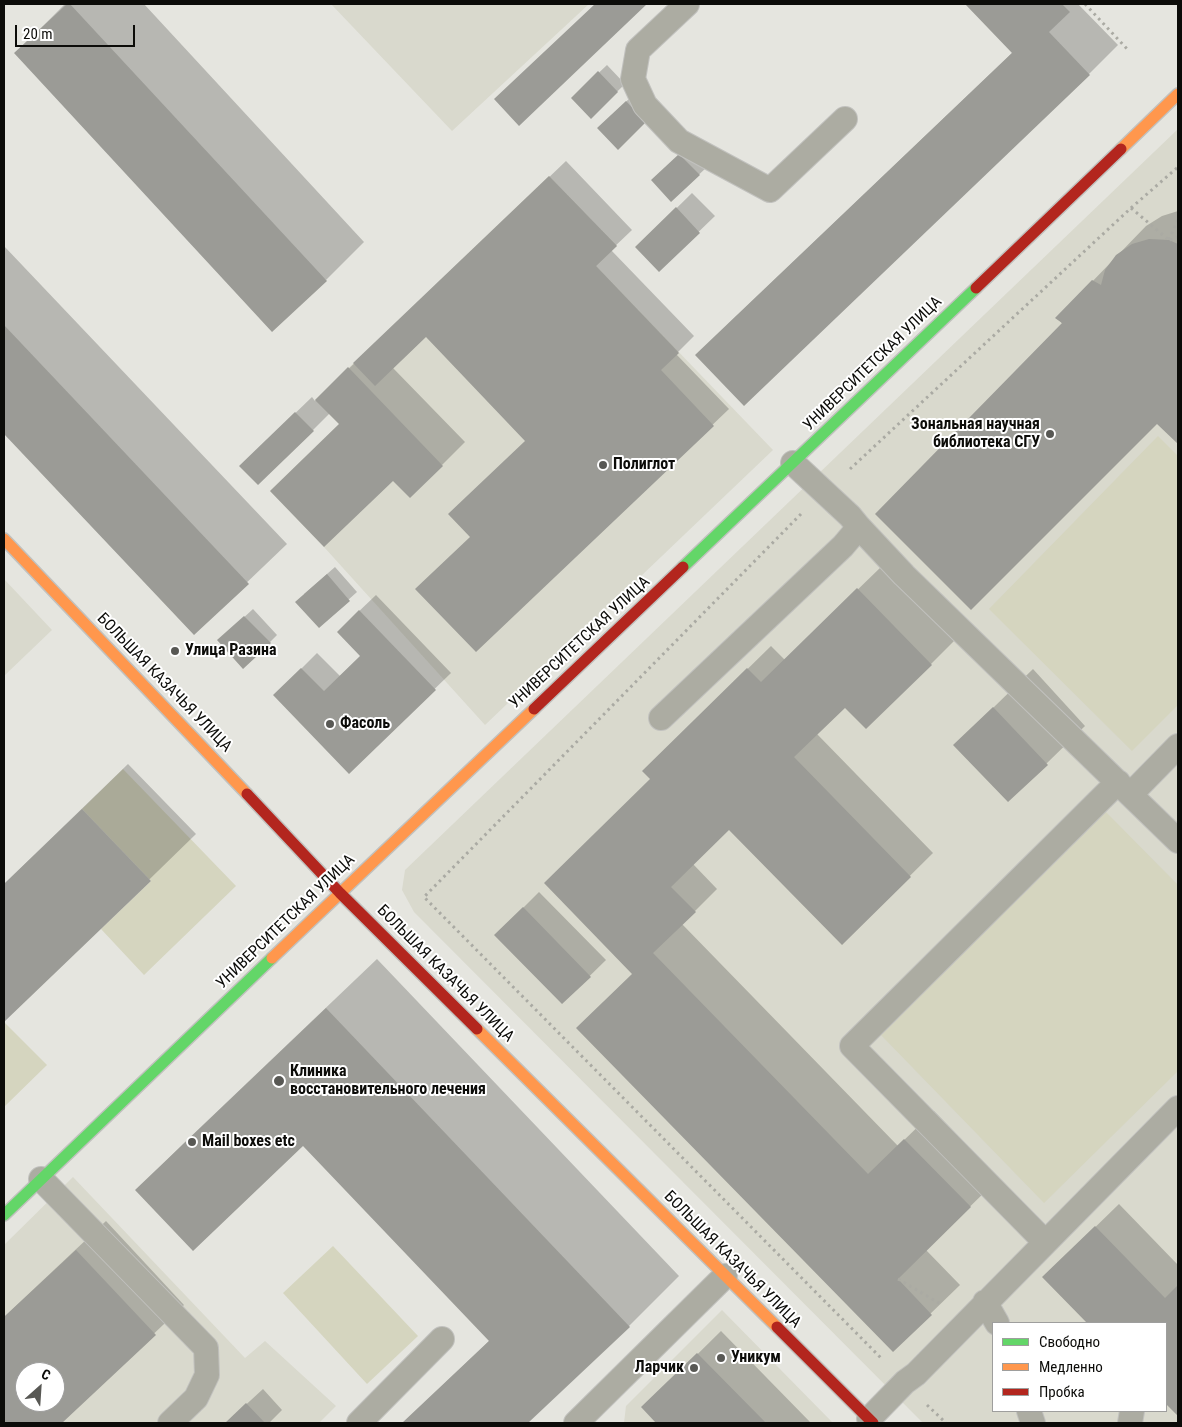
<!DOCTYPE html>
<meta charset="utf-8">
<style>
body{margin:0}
#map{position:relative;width:1182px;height:1427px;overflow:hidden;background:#e5e5df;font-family:"Roboto Condensed",sans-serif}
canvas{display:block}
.frame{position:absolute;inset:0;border:5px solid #0c0c09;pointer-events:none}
.legend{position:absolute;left:992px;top:1322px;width:175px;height:90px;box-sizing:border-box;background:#fff;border:1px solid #9e9e9d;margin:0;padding:6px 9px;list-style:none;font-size:15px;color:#0c0c09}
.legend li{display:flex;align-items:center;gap:10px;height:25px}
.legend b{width:25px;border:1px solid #9e9e9d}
.north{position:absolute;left:15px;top:1362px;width:50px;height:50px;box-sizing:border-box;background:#fff;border:1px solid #9e9e9d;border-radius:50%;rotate:26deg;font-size:14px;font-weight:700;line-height:20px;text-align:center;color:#0c0c09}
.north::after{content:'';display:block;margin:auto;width:18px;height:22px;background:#585854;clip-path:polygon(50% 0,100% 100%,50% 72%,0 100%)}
.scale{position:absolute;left:15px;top:25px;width:120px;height:22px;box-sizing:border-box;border:2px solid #0c0c09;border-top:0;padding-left:6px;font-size:15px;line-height:18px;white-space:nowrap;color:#0c0c09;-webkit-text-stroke:4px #fff;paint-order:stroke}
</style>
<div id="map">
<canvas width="1182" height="1427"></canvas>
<div class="frame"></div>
<ul class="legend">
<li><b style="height:6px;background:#63d668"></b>Свободно</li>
<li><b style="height:6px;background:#ff974d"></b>Медленно</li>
<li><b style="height:6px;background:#b3261e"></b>Пробка</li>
</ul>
<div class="north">С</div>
<div class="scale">20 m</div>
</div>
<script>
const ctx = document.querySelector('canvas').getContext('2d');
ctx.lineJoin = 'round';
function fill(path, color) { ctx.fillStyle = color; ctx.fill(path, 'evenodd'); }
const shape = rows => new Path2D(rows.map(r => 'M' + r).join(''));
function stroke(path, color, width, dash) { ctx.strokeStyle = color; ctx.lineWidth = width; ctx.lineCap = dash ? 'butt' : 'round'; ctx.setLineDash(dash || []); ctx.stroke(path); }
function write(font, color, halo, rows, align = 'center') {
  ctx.font = font + ' "Roboto Condensed",sans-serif'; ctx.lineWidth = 4; ctx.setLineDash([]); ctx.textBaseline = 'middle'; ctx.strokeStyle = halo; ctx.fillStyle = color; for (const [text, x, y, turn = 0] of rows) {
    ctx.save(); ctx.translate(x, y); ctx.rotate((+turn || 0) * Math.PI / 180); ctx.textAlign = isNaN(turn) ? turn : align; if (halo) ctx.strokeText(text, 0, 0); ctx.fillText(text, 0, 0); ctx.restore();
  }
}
const built = shape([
 [331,4,589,4,452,131],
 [1178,129,1178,1423,923,1423,414,912,402,890,405,870],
 [993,1323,1166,1323,1166,1411,993,1411],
 [549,176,617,246,596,266,773,450,485,725,324,547,270,491,339,424,315,400],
 [4,579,52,630,4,676],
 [73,1177,245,1358,265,1341,336,1406,319,1423,4,1423,4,1245],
 [25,1372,55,1372,55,1402,25,1402],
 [722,1310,833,1423,624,1423,626,1406]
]);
const green = shape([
 [1158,436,1178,456,1178,705,1132,751,989,609],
 [123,769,236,886,144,975,101,929,151,881,82,809],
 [1103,809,1178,885,1178,1071,1044,1203,880,1034],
 [4,1022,47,1065,4,1107],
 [333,1246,418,1336,367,1384,283,1293]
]);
const shadow = shape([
 [65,4,144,4,364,242,326,280,16,53],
 [967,4,1078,4,1118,45,1089,74,726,326,1013,52],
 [607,65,625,84,591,117,572,98],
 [634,94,653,114,599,128],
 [688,147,707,167,671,201,653,180],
 [566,161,632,230,611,250,694,336,676,354,729,409,476,651,471,537,526,440,426,336,393,368,465,442,442,465,340,424,330,413,313,430,257,450,312,397,315,401],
 [692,193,715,216,659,270,637,247],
 [1178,211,1178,443,1057,318,1146,226,1162,216],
 [4,246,287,544,194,633,4,433],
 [335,567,357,592,319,626,304,594],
 [881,567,954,641,931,664,845,706,817,734,933,853,842,943,729,828,693,864,717,889,682,924,898,1146,934,1111,999,1178,926,1250,960,1285,893,1350,634,973,652,779,667,748,771,646,785,660],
 [376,595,451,673,349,772,275,695,317,653,340,676,362,655,354,616],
 [253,609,277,635,270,642,227,633],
 [1033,669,1085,726,1008,801,955,745],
 [128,764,196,834,4,1021,4,884],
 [539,892,606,960,562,1003,496,935],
 [377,959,679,1276,629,1326,526,1423,403,1423,490,1340,303,1144,137,1190,183,1144],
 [1119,1204,1178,1265,1178,1415,1166,1402,1166,1323,1089,1323,1044,1277],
 [106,1221,184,1305,60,1423,4,1423,4,1317],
 [25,1372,55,1372,55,1402,25,1402],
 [721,1331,811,1423,658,1423,643,1408],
 [263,1389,282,1410,269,1423,226,1423]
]);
const building = shape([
 [67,4,70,4,327,281,272,332,14,53],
 [595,4,647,4,519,126,494,99],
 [965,4,1062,4,1070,12,1049,32,1090,75,744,406,695,355,1012,53],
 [598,71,618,92,591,119,571,98],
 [626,101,646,122,618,150,597,128],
 [679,154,700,175,671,202,651,180],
 [549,176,617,246,596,266,679,353,661,370,714,426,476,652,415,589,470,537,448,514,525,441,426,337,375,386,353,363],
 [676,207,700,233,659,272,635,247],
 [1149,239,1169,240,1178,244,1178,444,1157,424,971,610,875,514,1062,323,1055,318,1092,280,1101,285,1105,270,1116,255,1132,244],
 [4,325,249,584,194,635,4,434],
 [348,367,443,466,410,498,393,481,324,547,270,491,339,424,315,400],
 [295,412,314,431,258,485,239,466],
 [327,574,350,601,319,628,295,602],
 [857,588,932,665,866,729,845,708,794,757,911,877,842,945,729,830,671,887,696,912,653,953,868,1174,904,1139,971,1207,898,1279,932,1315,893,1352,576,1028,632,974,544,883,650,779,642,771,747,668,761,682],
 [359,610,436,690,349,774,273,695,301,668,324,691,360,656,337,632],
 [244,616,271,643,243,669,217,640],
 [993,707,1048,765,1008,802,953,745],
 [82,809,151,881,4,1022,4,884],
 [523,907,591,977,562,1004,494,935],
 [326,1008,630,1327,528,1423,402,1423,489,1341,303,1146,193,1251,135,1190],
 [1095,1226,1165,1298,1178,1285,1178,1416,1166,1404,1166,1323,1087,1323,1042,1277],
 [76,1250,156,1335,62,1423,4,1423,4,1317],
 [25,1372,55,1372,55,1402,25,1402],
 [697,1353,766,1423,656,1423,641,1407],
 [246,1403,265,1423,225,1423]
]);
const path = shape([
 [1085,4,1129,51],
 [1131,208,1169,240],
 [1169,240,1178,219],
 [1170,240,1178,237],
 [850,469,1131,208,1178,167],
 [801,514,424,897,883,1360],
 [898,1279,939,1303],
 [927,1405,946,1423]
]);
const lane = shape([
 [687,4,638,50,633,79,645,105,679,141,770,190,845,119],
 [793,463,850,516,859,527,904,575,1178,841],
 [661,718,843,546,859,527],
 [1131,794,1178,746],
 [41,1179,206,1348,207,1375,196,1398,170,1423],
 [1045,1242,852,1046,1118,782],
 [985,1302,997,1323],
 [1029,1411,1033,1423],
 [869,1419,905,1382,916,1374,1178,1108],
 [359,1423,442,1339],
 [576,1423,725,1276],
 [1130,1423,1132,1411]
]);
const fast = shape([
 [683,567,976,288],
 [4,1215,272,958]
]);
const slow = shape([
 [1121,149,1178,94],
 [4,539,247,794],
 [272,958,534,709],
 [477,1029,777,1327]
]);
const jam = shape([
 [976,288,1121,149],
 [534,709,683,567],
 [247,794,340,893,477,1029],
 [777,1327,873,1423]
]);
const markers = [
 [1050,434,5,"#585854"],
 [603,465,5,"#585854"],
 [175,651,5,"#585854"],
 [330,724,5,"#585854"],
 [279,1081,6,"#585854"],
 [192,1142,5,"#585854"],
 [721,1358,5,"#585854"],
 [694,1368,5,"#585854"]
];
const streetNames = [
 ["УНИВЕРСИТЕТСКАЯ УЛИЦА",873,364,-44],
 ["УНИВЕРСИТЕТСКАЯ УЛИЦА",580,643,-43],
 ["БОЛЬШАЯ КАЗАЧЬЯ УЛИЦА",164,683,46],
 ["УНИВЕРСИТЕТСКАЯ УЛИЦА",286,922,-44],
 ["БОЛЬШАЯ КАЗАЧЬЯ УЛИЦА",445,974,45],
 ["БОЛЬШАЯ КАЗАЧЬЯ УЛИЦА",732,1260,45]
];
const poiNames = [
 ["Зональная научная",1040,425,"right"],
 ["библиотека СГУ",1040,443,"right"],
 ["Полиглот",613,465],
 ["Улица Разина",185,651],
 ["Фасоль",340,724],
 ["Клиника",290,1072],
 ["восстановительного лечения",290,1090],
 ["Mail boxes etc",202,1142],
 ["Уникум",731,1358],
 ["Ларчик",684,1368,"right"]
];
fill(built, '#d9d9cd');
fill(green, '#d5d5bf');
fill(shadow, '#0003');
fill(building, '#9b9b96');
stroke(lane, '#c1c1be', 26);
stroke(fast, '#c1c1be', 14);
stroke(slow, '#c1c1be', 14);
stroke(jam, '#c1c1be', 14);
stroke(path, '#aaaaa3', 3, [2.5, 4]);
stroke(lane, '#acaca2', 24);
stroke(fast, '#63d668', 11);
stroke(slow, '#ff974d', 11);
stroke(jam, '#b3261e', 11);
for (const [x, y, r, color] of markers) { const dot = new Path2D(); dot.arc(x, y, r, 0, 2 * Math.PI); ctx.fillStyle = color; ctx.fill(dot); stroke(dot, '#fff', 2); }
write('16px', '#0c0c09', '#fff', streetNames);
write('bold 16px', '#0c0c09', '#fff', poiNames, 'left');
</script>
